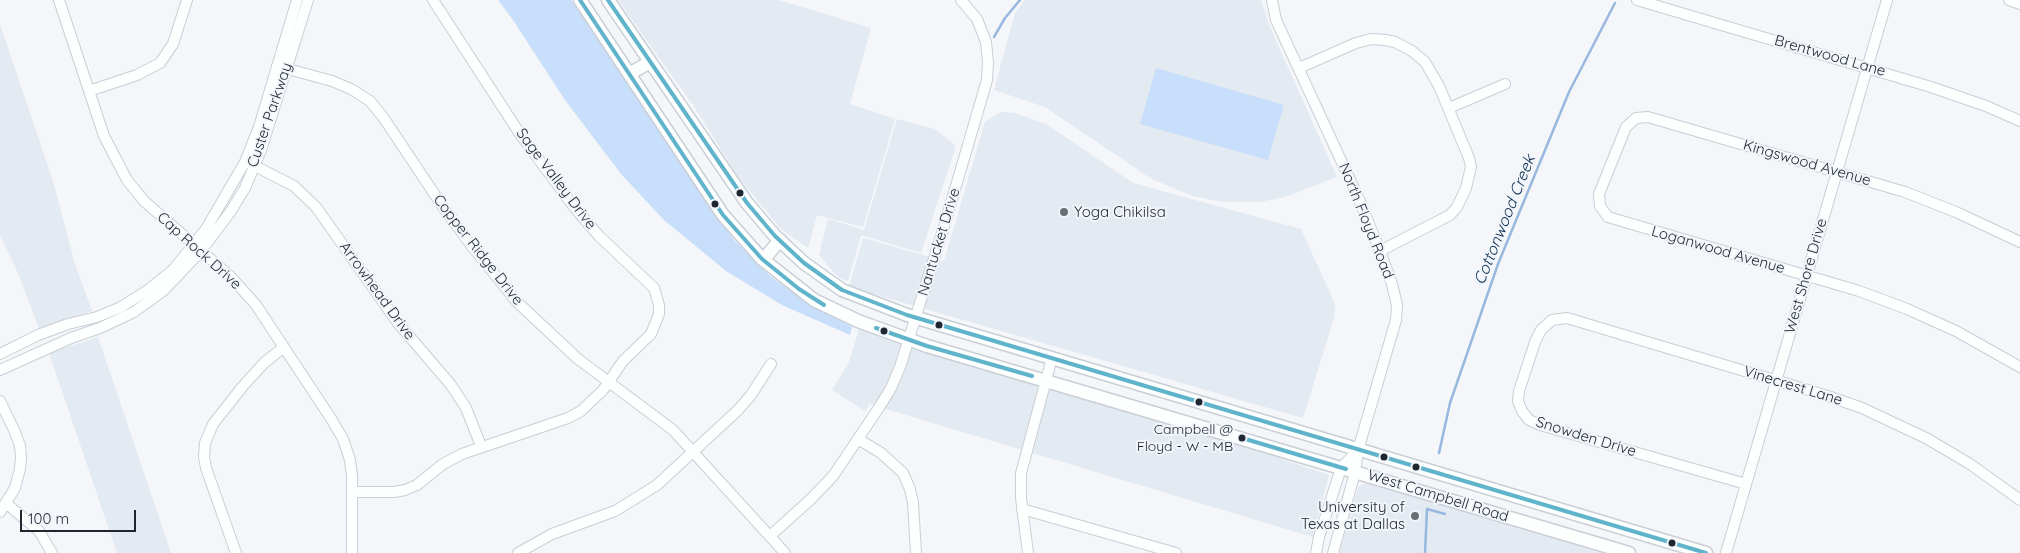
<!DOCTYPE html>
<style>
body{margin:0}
#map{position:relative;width:2020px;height:553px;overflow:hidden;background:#f4f6f9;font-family:Quicksand,sans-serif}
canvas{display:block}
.scale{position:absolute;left:20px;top:510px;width:116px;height:22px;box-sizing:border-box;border:2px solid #1e262f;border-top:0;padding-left:6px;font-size:15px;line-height:18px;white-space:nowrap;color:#1e262f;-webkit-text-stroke:4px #f2f6fb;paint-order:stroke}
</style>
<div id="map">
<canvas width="2020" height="553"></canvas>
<div class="scale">100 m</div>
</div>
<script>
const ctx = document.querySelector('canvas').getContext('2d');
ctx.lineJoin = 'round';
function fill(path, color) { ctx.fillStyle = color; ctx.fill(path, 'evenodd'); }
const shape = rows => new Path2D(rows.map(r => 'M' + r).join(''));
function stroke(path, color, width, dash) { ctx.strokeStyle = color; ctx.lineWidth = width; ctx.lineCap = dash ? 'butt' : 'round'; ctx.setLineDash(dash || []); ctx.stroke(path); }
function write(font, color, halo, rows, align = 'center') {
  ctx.font = font + ' Quicksand,sans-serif'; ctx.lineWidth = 4; ctx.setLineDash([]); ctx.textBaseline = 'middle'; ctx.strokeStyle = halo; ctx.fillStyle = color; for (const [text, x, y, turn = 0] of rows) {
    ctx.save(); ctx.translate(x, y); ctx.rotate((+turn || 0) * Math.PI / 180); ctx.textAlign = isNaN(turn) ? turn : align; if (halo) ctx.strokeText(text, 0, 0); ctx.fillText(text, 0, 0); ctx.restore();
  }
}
const built = shape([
 [618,0,779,0,871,28,850,104,895,119,863,227,817,215,808,248,781,229,739,178,695,108],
 [1025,0,1261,0,1270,27,1337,177,1285,197,1259,202,1223,202,1192,196,1150,178,1045,107,994,90,1015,13],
 [0,24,53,181,75,264,92,311,39,328,17,271,0,236],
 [1001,112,1015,113,1046,124,1133,183,1301,229,1335,304,1334,318,1303,418,849,287,863,238,944,261,985,122],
 [897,119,935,129,956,146,921,253,861,235,848,281,839,278,819,255,828,219,864,230],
 [859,329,920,350,1267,451,1285,460,1329,475,1313,537,869,404,865,411,832,390,849,362],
 [98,337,171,553,117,553,49,353],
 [1367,482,1580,546,1600,553,1339,553,1358,487]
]);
const green = shape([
 [498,0,571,0,708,204,734,240,770,276,809,304,852,327,850,335,782,305,726,271,664,220,621,174,565,100,513,20],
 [1156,68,1284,105,1268,160,1140,124]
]);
const stream = shape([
 [994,37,1005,18,1020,0],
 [1439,453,1450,403,1498,264,1569,92,1615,3],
 [1425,553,1427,509,1445,514]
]);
const minor = shape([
 [59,0,104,136,127,180,144,201,231,277,256,305,330,417,343,439,350,460,352,476,352,553],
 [1272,0,1276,20,1358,197,1380,251,1392,284,1397,305,1396,320,1358,450,1355,472,1333,553],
 [1637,0,1931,87,1986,106,2020,121],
 [2009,0,2020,4],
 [277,66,332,81,351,89,370,101,383,117,443,207,471,245,517,302,578,359,673,430,785,553],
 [1299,68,1356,43,1371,39,1385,40,1395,42,1412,51,1425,62,1439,86,1469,158,1471,167,1466,188,1457,207,1450,215,1380,251],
 [89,91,137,75,160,63,173,44,187,0],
 [1449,108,1505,84],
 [249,163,294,186,316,207,398,323,451,385,466,408,481,446],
 [2020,242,1956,212,1905,192,1648,117,1636,118,1626,127,1599,194,1600,206,1608,217,1859,291,1907,309,1956,331,2020,367],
 [0,354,38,335,68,324,97,317,121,307,148,290,173,270,206,229,245,162,259,127,297,0],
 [0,370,71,338,100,328,134,312,163,291,201,251,231,211,245,188,261,150,308,0],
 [0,401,15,432,20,446,21,457,20,469,15,488,0,512],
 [858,439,881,453,903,473,910,489,913,503,916,553],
 [1746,484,1540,425,1529,420,1522,411,1518,401,1519,391,1535,342,1541,330,1552,320,1567,318,1828,396,1862,408,1926,438,1970,464,2020,500],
 [353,492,394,492,405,490,417,485,443,464,462,454,568,418,581,411,603,390,623,361,651,334,659,314,659,305,654,288,599,236,574,207,520,134,433,0],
 [7,504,39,531,52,553],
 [1022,509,1176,553],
 [770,536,811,499,833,476,880,406,891,388,900,367,946,220,987,80,988,62,986,42,977,19,961,0],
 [236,553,206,468,204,457,205,443,213,424,243,386,264,363,284,347],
 [518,553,552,534,615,511,657,485,738,410,751,395,771,364],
 [1028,553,1021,498,1021,473,1052,358],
 [1316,553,1319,537,1341,468,1358,450],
 [1726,553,1887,0]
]);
const major = shape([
 [580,0,723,215,762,259,814,300,858,321,927,346,1629,553],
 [608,0,747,203,775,236,804,263,842,290,907,315,1706,553],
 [629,74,650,62],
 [763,260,780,240]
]);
const bus1 = shape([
 [580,0,723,215,762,259,799,289,824,305],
 [608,0,747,203,775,236,804,263,842,290,907,315,1706,553],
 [876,328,927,346,1032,376],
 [1242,438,1346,469]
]);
const markers = [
 [740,193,4.5,"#1e262f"],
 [715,204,4.5,"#1e262f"],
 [1064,212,5,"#696f76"],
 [939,325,4.5,"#1e262f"],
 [884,331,4.5,"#1e262f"],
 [1199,402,4.5,"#1e262f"],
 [1242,438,4.5,"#1e262f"],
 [1384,457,4.5,"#1e262f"],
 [1416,467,4.5,"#1e262f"],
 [1415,516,5,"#696f76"],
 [1672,543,4.5,"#1e262f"]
];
const busNames = [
 ["Campbell @",1233,430],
 ["Floyd - W - MB",1233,447]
];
const streetNames = [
 ["Brentwood Lane",1830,56,16],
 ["Custer Parkway",270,115,-71],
 ["Kingswood Avenue",1807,163,16],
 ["Sage Valley Drive",556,179,53],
 ["North Floyd Road",1366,221,68],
 ["Nantucket Drive",939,242,-73],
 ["Copper Ridge Drive",478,250,52],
 ["Loganwood Avenue",1718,250,16],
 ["Cap Rock Drive",199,251,42],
 ["West Shore Drive",1806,276,-74],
 ["Arrowhead Drive",377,291,54],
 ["Vinecrest Lane",1793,386,17],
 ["Snowden Drive",1586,437,17],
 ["West Campbell Road",1438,496,17]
];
const poiNames = [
 ["Yoga Chikilsa",1074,212],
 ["University of",1405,507,"right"],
 ["Texas at Dallas",1405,524,"right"]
];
const waterNames = [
 ["Cottonwood Creek",1505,220,-68]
];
fill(built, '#e3eaf2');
fill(green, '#c7dffb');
stroke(stream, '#98b8df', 2.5);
stroke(minor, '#caced5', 12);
stroke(major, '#caced5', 15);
stroke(minor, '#fdfefe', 10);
stroke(major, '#fdfefe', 12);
stroke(bus1, '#5fb3cb', 4);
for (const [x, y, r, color] of markers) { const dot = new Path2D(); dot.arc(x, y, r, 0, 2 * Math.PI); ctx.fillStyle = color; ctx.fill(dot); stroke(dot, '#f2f6fb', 2); }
write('14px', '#1e262f', '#f2f6fb', busNames, 'right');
write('15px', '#1e262f', '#f2f6fb', streetNames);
write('15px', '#1e262f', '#f2f6fb', poiNames, 'left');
write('italic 16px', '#0c2e51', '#f2f6fb', waterNames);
</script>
